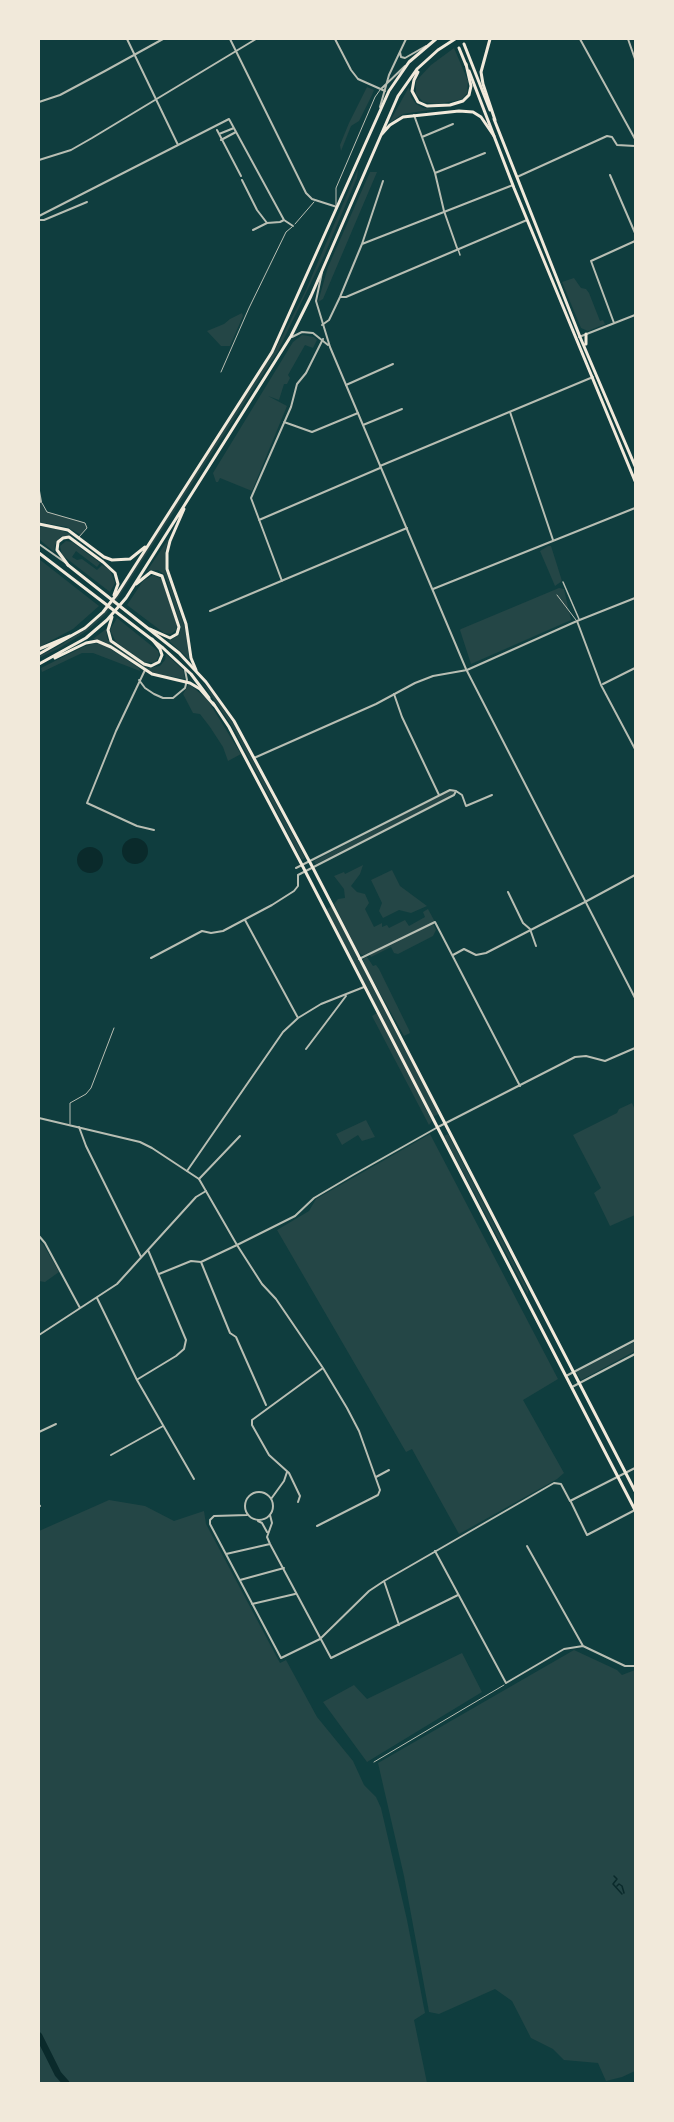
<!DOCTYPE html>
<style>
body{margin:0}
#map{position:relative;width:674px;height:2122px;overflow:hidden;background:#0f3d3e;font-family:Helvetica,sans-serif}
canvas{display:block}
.frame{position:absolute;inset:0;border:40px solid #f1e9da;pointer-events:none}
</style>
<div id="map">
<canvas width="674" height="2122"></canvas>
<div class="frame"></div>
</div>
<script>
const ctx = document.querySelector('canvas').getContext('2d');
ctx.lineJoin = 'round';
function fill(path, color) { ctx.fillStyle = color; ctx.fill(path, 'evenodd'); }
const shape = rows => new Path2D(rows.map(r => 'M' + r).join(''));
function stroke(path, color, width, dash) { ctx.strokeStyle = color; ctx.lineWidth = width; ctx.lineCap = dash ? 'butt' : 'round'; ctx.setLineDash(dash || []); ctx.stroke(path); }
const green = shape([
 [454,48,468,81,467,93,462,99,454,101,437,104,423,102,416,94,416,81,431,65],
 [367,87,374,90,372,95,359,121,351,126,341,151,340,145,349,123],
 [409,87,411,97,416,104,423,108,436,109,403,114,389,123],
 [358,169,357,178,324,256,278,351,118,598,106,614,87,631,58,649,39,658,39,656,57,647,86,629,105,612,116,597,275,350,305,292],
 [370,172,377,172,323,299,318,302,328,267],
 [574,278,581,288,586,289,589,293,600,321,603,320,605,324,588,331,581,328,562,282],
 [242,313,243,316,230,346,221,346,207,331,224,324,230,319],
 [302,335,314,337,317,340,313,348,305,345,288,375,290,378,287,384,284,384,279,400,268,396,287,406,252,491,220,478,218,482,216,482,213,473,293,342],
 [40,495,43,507,47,512,81,521,85,523,87,528,81,535,67,527,39,522],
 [39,526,61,530,72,535,60,537,55,545,54,552,39,539],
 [169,538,165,552,165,569,186,631,189,659,169,641,179,635,181,627,165,575,158,570,147,571],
 [66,541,72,542,100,563,97,567,76,551,72,557,77,560,82,559,97,570,102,565,110,570,115,583,110,592,62,555,60,546],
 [548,546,551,546,562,581,555,586,540,551],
 [39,559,99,606,73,629,39,647],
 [153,575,162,579,177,625,176,630,171,634,164,633,127,605,143,581],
 [559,588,564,589,571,620,471,664,460,630,461,629],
 [117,618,158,651,159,656,155,663,144,662,116,642,110,630],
 [106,629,107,638,112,645,148,668,160,666,165,660,166,654,183,670,185,679,153,673,105,642,93,639],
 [96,643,106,646,139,668,140,671,93,653,82,653,42,672,41,668,85,646],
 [201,681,214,695,234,725,305,858,302,860,232,726],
 [189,684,207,699,241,754,228,761,223,747,210,727,200,714,193,713,183,694],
 [453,789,456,791,454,795,316,864,314,861],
 [363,865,360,874,351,886,357,892,365,894,369,903,365,909,374,927,382,923,382,927,387,925,389,928,405,920,409,926,425,917,423,912,428,909,435,922,433,923,436,930,433,936,398,954,394,953,391,947,371,957,369,954,362,955,358,952,334,904,338,899,345,898,344,889,334,876,344,872,345,874],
 [392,870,400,886,427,906,411,913,399,910,383,918,379,911,382,903,371,880],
 [332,906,440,1113,433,1117,325,910],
 [367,957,373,966,376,965,379,969,409,1030,410,1033,404,1036,366,968,363,959],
 [377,1013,432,1121,429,1125,372,1016],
 [632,1103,635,1110,635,1215,610,1226,594,1193,601,1188,573,1135,617,1113,619,1109],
 [366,1120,375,1137,362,1141,358,1135,342,1145,336,1134],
 [430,1134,558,1379,523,1400,564,1473,557,1479,459,1534,412,1449,406,1452,277,1230,309,1211,316,1199],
 [448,1134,528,1290,528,1295,444,1136],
 [39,1241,43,1244,59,1272,45,1282,39,1281],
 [635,1342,635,1351,581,1380,576,1372],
 [109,1500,145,1506,174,1521,204,1511,206,1524,280,1663,286,1660,317,1717,353,1761,364,1785,376,1797,381,1808,407,1920,425,2013,414,2020,427,2083,39,2083,39,1531],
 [574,1650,617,1670,622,1675,635,1670,635,2071,622,2077,606,2081,598,2063,564,2060,553,2049,531,2038,512,2001,495,1989,439,2014,429,2012,404,1876,378,1763],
 [462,1653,482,1692,367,1762,323,1702,354,1685,367,1699]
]);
const water = shape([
 '122 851a13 13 0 1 1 26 0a13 13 0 1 1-26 0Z',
 '77 860a13 13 0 1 1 26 0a13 13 0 1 1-26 0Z'
]);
const stream = shape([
 [614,1876,617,1879,613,1884,622,1894],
 [617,1886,619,1884,622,1886,624,1893]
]);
const river = shape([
 [39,2036,58,2074,66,2083]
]);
const service = shape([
 [336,205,336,188,375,97,380,90],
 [295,224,314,202],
 [221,372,249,308,286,232,292,227],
 [42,503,47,512,85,523,87,528,79,537],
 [557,595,576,620],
 [70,1124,70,1103,86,1094,91,1088,114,1028],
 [374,1762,504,1685]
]);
const pedestrian = shape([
 [458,249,460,255],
 [563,582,579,619]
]);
const minor = shape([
 [127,39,178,145],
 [230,39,306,193,312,199,337,207],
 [580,39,635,139],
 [628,39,635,59],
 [39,102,60,95,105,71,163,39],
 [414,115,435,173,444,211,457,248],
 [217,130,241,176],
 [219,134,234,128],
 [422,137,453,124],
 [221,140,236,132],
 [39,160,71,150,92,138,256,39],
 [435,173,485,153],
 [610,175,635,233],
 [517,177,607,136,612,137,617,145,635,146],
 [242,180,257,210,267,223],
 [39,216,229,119,284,220,293,226],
 [39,220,44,220,87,202],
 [253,230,267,223,280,222,284,220],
 [362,244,513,185],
 [340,297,346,297,527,220],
 [614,323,591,261,635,241],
 [322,325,329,320,340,297,362,244,383,181],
 [579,337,635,315],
 [346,385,393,364],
 [510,412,553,540],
 [284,422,312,432,358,413],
 [363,425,402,409],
 [39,491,41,502],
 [259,520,380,468],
 [282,581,251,498,291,407,297,384,306,373,323,339],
 [433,589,635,508],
 [210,611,407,528],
 [577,621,601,685,635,749],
 [145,670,116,731,87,803,137,826,154,830],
 [139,680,145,688,154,694,163,698,173,698,185,688,187,680,185,670],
 [603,684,635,668],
 [394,694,402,717,439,795],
 [456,791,462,795,466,806,492,795],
 [508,892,523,923,530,929,536,946],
 [245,920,298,1018],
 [453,955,464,949,476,955,486,953,585,902],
 [151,958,202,931,211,933,223,931,272,905,294,891,298,886,298,875,454,795,456,791,450,790,296,868],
 [359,959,435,922,520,1086],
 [306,1049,346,996],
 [79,1127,86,1146,141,1257],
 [187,1171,283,1032,298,1018,321,1004,364,987],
 [199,1179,240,1136],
 [39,1236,45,1243,80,1308],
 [201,1262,230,1333,236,1337,266,1405],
 [159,1274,191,1261,201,1262,237,1245,262,1284,276,1299,323,1368,347,1408,359,1431,380,1490,378,1495,317,1526],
 [97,1298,137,1380,194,1479],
 [39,1335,117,1284,196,1197,206,1191],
 [138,1379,176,1356,184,1349,186,1340,148,1250],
 [39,1432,56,1424],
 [111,1455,163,1426],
 [376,1477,389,1470],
 '245 1506a14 14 0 1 1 28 0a14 14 0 1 1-28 0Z',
 [271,1499,284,1481,287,1472],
 [298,1502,300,1496,289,1473,269,1455,252,1425,252,1420,323,1368],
 [571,1502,587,1535,635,1510],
 [39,1505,40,1506],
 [247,1515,214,1516,210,1520,210,1524,281,1658,320,1639,369,1591,384,1581,554,1483,561,1484,570,1501,635,1468],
 [270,1515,272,1523,267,1537,270,1544,331,1658,458,1595],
 [258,1521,262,1523,267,1532],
 [527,1546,583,1646,625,1666,635,1666],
 [435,1551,506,1683,564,1649,583,1646],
 [226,1554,270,1544],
 [240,1580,284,1568],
 [384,1581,399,1625],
 [252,1604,295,1594]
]);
const tertiary = shape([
 [335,39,351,70,358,79,385,91],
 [400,52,401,57,405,58,426,46],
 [381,89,405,66],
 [380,107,389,75,406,39],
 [322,272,316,301,330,347,466,669,635,998],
 [292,337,302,332,313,333,328,345],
 [380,466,593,377],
 [39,544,66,563],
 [254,758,376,704,415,683,433,676,467,670,577,621,635,598],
 [585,902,635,875],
 [39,1118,140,1142,152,1148,199,1179,237,1245,295,1216,314,1198,353,1175,438,1127,575,1057,586,1056,605,1061,635,1048],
 [566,1376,635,1340],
 [572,1387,635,1354]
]);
const secondary = shape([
 [464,44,490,110],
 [459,48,466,65],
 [469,71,514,188,635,481],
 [494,119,580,337,635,466],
 [586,344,586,334],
 [39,553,163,648,191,674,209,698],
 [68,565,179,653,206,682,234,721,313,868,635,1491],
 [213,703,229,727,302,865,635,1510]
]);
const primary = shape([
 [490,39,481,72,483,84,495,120],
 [418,72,414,80,412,91,418,102,427,106,450,105,463,101,469,95,471,86,466,64],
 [381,135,390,125,403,117,459,111,473,112,481,117,494,136],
 [184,509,170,541,167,553,167,569,186,624,191,658,196,670],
 [39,524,68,530,104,557,112,560,130,559,145,547],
 [68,565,57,550,58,542,63,538,69,537,103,562,115,573,118,584,114,595],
 [136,584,151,572,162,576,179,627,177,634,170,638,150,629],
 [112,617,108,630,111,641,144,664,151,666,159,662,162,655,160,649,152,639],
 [39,649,70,636],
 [39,654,85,628,103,612,117,594,272,352,389,91,409,62,436,39],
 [55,658,86,643,97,641,111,647,152,674,190,683,200,689,214,705],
 [39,664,86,638,107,620,126,598,291,336,311,296,398,96,417,69,438,50,455,39]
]);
fill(green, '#244646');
fill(water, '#0a2a2b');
stroke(stream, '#0a2a2b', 1.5);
stroke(river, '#0a2a2b', 7);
stroke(service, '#b8beb3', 1);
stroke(pedestrian, '#b8beb3', 1.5);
stroke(minor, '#b8beb3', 2);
stroke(tertiary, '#b8beb3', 2);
stroke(secondary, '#f1e9da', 3);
stroke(primary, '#f1e9da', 3);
</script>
